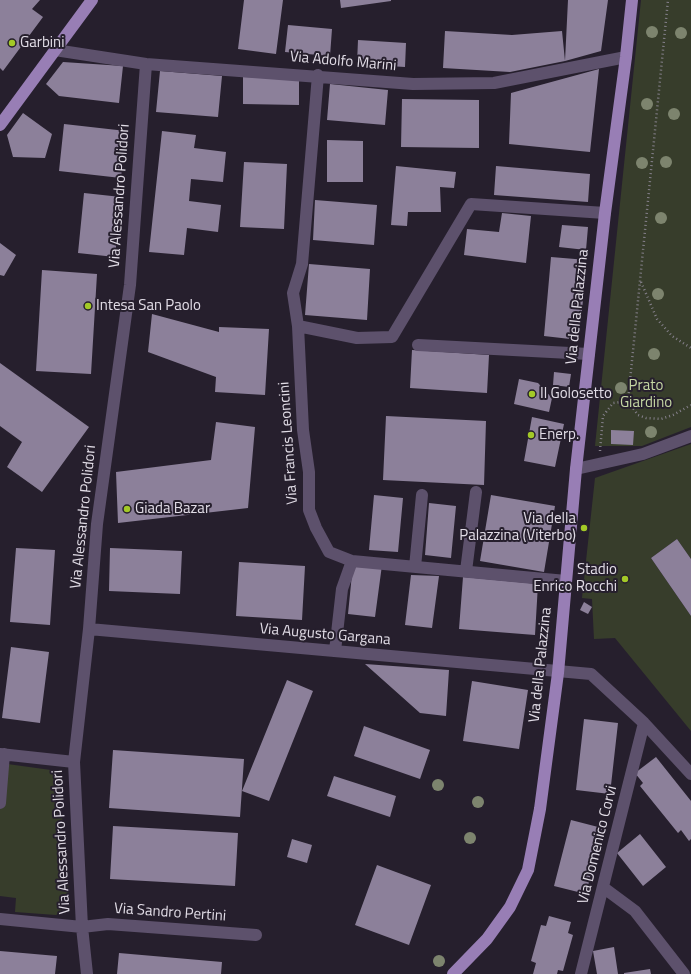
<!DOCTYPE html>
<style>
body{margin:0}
canvas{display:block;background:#261f2d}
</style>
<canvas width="691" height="974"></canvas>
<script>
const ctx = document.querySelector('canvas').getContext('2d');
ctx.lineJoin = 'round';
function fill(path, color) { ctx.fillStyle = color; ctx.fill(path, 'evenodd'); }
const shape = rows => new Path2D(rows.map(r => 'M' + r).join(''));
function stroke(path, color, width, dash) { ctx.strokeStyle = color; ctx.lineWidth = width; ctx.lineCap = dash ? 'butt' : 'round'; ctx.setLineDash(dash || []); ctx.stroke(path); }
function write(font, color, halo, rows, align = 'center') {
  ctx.font = font + ' "Titillium Web",sans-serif'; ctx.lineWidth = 4; ctx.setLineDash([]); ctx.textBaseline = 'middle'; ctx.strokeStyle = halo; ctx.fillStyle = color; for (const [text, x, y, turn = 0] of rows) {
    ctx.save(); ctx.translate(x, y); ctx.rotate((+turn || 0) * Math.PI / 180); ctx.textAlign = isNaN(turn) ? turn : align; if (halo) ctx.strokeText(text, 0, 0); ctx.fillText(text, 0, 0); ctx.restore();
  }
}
const green = shape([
 [641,0,691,0,691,427,642,446,595,446],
 [691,444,691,559,677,539,651,558,691,616,691,731,615,638,594,639,592,599,582,598,595,478],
 [0,763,58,771,70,906,56,915,15,912,16,898,0,896]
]);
const building = shape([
 [0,0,40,0,32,9,43,17,3,71,0,68],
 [244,0,283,0,276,54,238,49],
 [340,0,391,0,391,1,341,8],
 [568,0,608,0,601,51,565,61],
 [288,25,332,29,330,56,285,52],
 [445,31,512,35,562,31,565,61,510,72,443,68],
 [358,40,406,43,405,67,357,64],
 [63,62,123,66,119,103,59,96,46,84],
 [599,69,590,152,509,144,511,93],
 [160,71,222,76,218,117,156,112],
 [243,77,299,78,299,105,243,104],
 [330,84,388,90,385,125,327,120],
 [402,99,479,100,479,148,401,147],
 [23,113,52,134,45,158,13,157,7,135],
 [64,124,126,131,121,178,59,171],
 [162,131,196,135,194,148,226,152,223,182,191,179,189,201,221,205,218,232,187,228,184,255,149,252],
 [327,140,363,141,363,182,327,182],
 [244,162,287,164,284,229,240,227],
 [396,166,456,172,454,188,440,187,441,212,408,212,407,226,391,225],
 [496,166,590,174,588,202,494,195],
 [84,193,121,197,115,257,78,253],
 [315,200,377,205,374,245,313,240],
 [502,213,531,216,526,263,464,255,467,229,499,232],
 [562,225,588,227,586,250,559,247],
 [0,243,16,255,4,276,0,275],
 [551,257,587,260,579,340,544,336],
 [309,264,370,269,367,320,305,315],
 [42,270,97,274,91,374,36,371],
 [152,314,219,332,219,327,269,329,265,395,215,392,216,377,148,352],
 [412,350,489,355,487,393,410,388],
 [0,363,89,427,42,492,7,467,22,442,0,426],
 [554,372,571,374,569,387,553,385],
 [519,379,538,383,552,398,549,412,514,404],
 [386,416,486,421,484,485,383,480],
 [532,417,564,424,555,467,524,461],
 [216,422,255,427,248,508,118,523,116,472,211,460],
 [611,430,634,431,633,445,611,444],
 [374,495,403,498,398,552,369,550],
 [491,495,555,506,544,572,480,561],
 [429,503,456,506,451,558,425,555],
 [677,539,691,559,691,616,651,558],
 [16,548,55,550,50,625,10,622],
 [110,548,182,551,180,594,109,591],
 [239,562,305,566,302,620,236,616],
 [353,564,382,565,375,617,348,614],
 [411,575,439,576,432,628,405,625],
 [463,577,538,584,535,635,459,629],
 [584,602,592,607,588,614,580,610],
 [11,647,49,652,40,723,2,718],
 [365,664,449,670,446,716,420,713],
 [287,680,313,691,269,801,242,791],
 [472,681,528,690,519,749,463,741],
 [584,719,618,723,610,794,576,790],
 [364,726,430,750,420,779,354,756],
 [113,750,244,759,240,817,109,808],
 [656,757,691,801,691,839,689,841,681,830,678,833,640,786,643,783,635,773],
 [334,776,396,796,390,817,327,796],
 [571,820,602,828,586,894,554,886],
 [113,826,238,833,235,886,110,879],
 [640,834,666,867,643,886,617,853],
 [292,839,312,845,307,863,287,857],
 [377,865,431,885,409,945,355,925],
 [549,916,571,922,568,933,573,935,563,971,558,970,557,974,533,974,536,963,531,961,541,925,546,926],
 [614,947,618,974,597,974,593,951],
 [0,951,57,956,55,974,0,974],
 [119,953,222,962,221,974,117,974],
 [650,969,651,974,624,974,624,973]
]);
const path = shape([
 [641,282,657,319,672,336,691,348],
 [628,401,668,0],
 [600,451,603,416,613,403,628,401,638,415,646,418,661,419,673,415,691,405]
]);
const street = shape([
 [55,50,146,64,413,84,494,83,626,57],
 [318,75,302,264,293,293,298,326,357,338,392,337,471,204,605,213],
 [298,326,303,430,309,472,309,510,316,528,329,552,352,561],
 [418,345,589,354],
 [576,469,643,454,691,436],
 [415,567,422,495],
 [466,571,476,492],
 [89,629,591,674,644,723,691,774],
 [335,651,342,589,352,561,566,581],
 [0,754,74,762],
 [0,803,4,754],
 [604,888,635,911,684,974],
 [0,919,82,927,108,924,256,935],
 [87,974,82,927,74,762,89,629,97,524,130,285,146,64],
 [581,974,644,723]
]);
const primary = shape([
 [0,125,92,0],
 [453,974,487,939,510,907,528,870,540,809,558,673,576,469,605,213,626,57,632,0]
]);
const trees = [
 [652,32],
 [681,33],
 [647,104],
 [674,114],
 [666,162],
 [642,163],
 [661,218],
 [658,294],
 [654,354],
 [621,388],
 [651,432],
 [438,785],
 [478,802],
 [470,838],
 [439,961]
];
const markers = [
 [12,43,4,"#a3c927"],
 [88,306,4,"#a3c927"],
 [532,394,4,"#a3c927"],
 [531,435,4,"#a3c927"],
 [127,509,4,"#a3c927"],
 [584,528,4,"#a3c927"],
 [625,579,4,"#a3c927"]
];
const poiNames = [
 ["Garbini",20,43],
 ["Intesa San Paolo",96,306],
 ["Il Golosetto",540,394],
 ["Enerp.",539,435],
 ["Giada Bazar",135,509],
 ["Via della",576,519,"right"],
 ["Palazzina (Viterbo)",576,536,"right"],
 ["Stadio",617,570,"right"],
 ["Enrico Rocchi",617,587,"right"]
];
const streetNames = [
 ["Via Adolfo Marini",343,62,5],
 ["Via Alessandro Polidori",120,196,-86],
 ["Via della Palazzina",578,307,-84],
 ["Via Francis Leoncini",289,443,-94],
 ["Via Alessandro Polidori",84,517,-84],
 ["Via Augusto Gargana",325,635,5],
 ["Via della Palazzina",541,665,-84],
 ["Via Alessandro Polidori",62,842,-93],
 ["Via Domenico Corvi",598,845,-76],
 ["Via Sandro Pertini",170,913,4]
];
const parkNames = [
 ["Prato",646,386],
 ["Giardino",646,403]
];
fill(green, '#373d2b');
fill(building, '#8c809a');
stroke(path, '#86818c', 2.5, [1, 3]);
stroke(street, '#5d516c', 12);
stroke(primary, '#987eb5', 12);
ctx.fillStyle = '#7d846e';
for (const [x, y] of trees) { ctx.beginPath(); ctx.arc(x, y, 6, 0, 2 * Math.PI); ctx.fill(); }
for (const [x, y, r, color] of markers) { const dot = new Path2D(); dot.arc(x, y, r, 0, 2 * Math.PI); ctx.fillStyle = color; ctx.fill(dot); stroke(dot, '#261f2d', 1.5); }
write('15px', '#e1dce6', '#261f2d', poiNames, 'left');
write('15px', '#e1dce6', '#261f2d', streetNames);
write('15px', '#c5d7a3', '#261f2d', parkNames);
</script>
